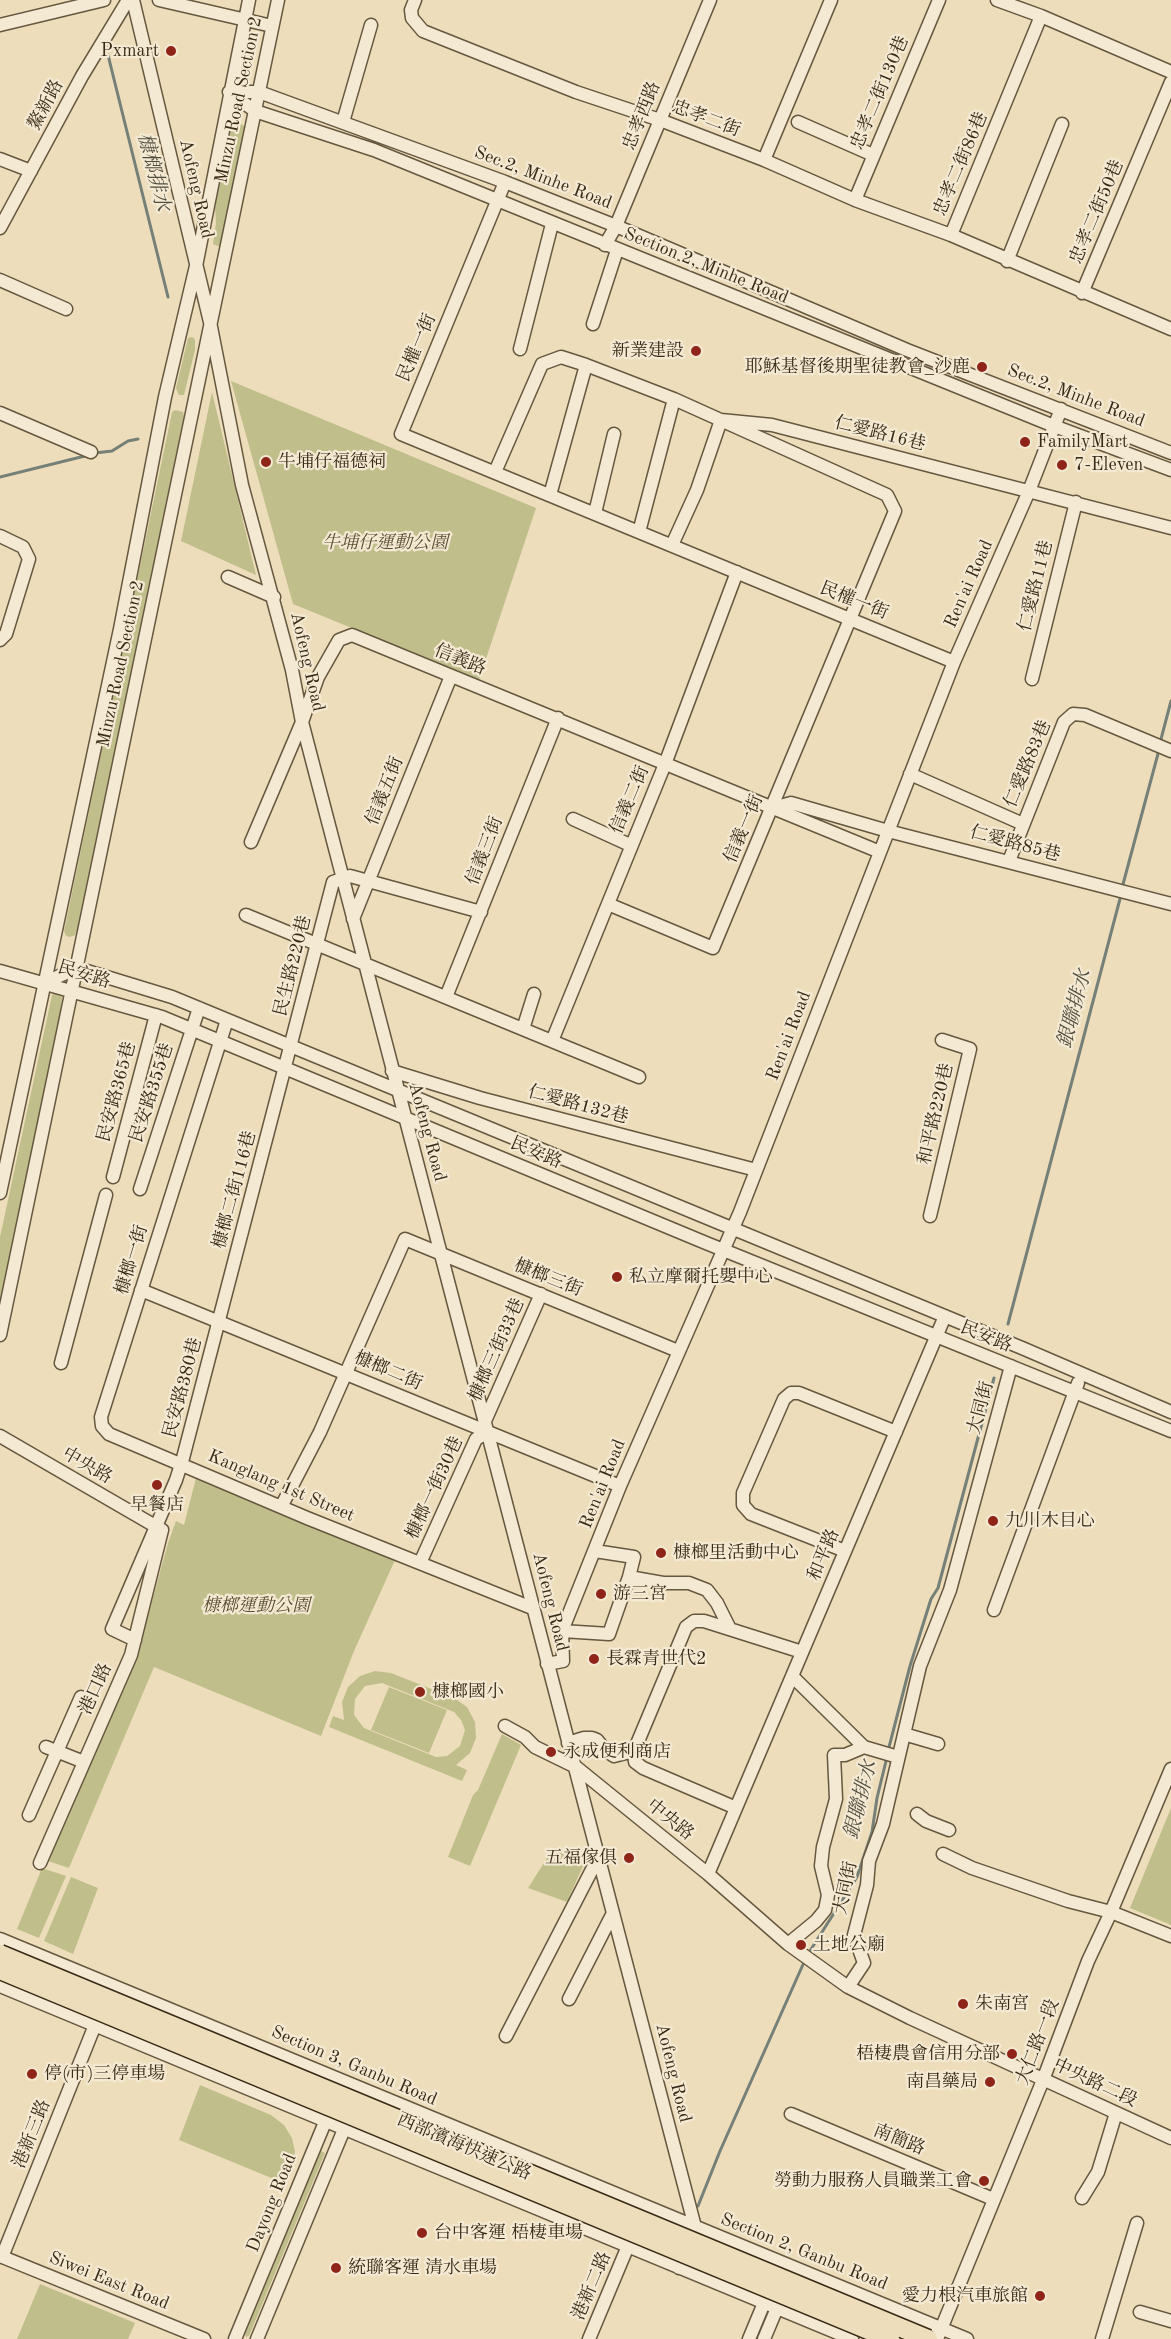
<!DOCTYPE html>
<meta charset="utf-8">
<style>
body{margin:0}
canvas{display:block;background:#edb}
</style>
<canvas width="1171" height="2339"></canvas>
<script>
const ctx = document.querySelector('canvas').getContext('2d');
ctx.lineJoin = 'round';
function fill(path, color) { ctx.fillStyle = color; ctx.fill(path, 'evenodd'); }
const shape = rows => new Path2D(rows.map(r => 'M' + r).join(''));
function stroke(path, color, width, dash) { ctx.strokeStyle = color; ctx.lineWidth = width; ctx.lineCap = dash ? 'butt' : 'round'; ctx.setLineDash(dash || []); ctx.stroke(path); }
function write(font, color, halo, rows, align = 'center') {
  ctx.font = font + ' "Old Standard TT","Noto Serif TC",serif'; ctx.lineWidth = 4.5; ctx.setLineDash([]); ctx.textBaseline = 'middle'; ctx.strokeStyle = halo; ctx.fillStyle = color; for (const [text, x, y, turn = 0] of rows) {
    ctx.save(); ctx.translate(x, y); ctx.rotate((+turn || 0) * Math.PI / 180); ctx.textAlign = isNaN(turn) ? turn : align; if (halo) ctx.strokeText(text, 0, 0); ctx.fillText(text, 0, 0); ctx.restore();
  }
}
const green = shape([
 [240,123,245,127,245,131,220,247,213,244,216,223,215,208,231,127,235,124],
 [192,337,195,339,195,350,184,395,179,395,176,388,188,338],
 [231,381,536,508,479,680,293,604],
 [212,392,256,575,181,541],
 [175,410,183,412,184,416,77,930,75,935,70,937,66,936,64,931,66,922,172,412],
 [54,992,61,993,62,997,59,1026,0,1302,0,1237,52,995],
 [196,1478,395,1560,354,1651,321,1736,154,1667,69,1868,45,1860,133,1658,136,1659,168,1543,176,1521,184,1525],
 [375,1671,391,1673,454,1698,467,1707,475,1722,476,1738,470,1753,456,1765,467,1770,462,1781,329,1727,333,1716,344,1720,342,1702,348,1687,360,1676],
 [382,1683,454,1712,461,1720,465,1730,460,1746,447,1756,436,1757,364,1728,354,1715,355,1699,365,1686],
 [389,1687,447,1710,429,1753,371,1730],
 [502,1734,521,1745,470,1866,448,1857,473,1795,478,1790],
 [1171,1808,1171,1925,1130,1908],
 [554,1847,583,1866,567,1902,528,1888],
 [42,1868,66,1876,39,1938,17,1929],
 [71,1877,98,1888,73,1954,44,1941],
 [200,2085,271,2115,284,2125,292,2138,295,2152,293,2166,286,2184,179,2140],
 [321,2151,325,2153,249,2336,246,2337,245,2334],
 [40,2284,135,2323,128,2339,17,2339]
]);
const stream = shape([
 [108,55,168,297],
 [95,453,112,451,128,441,138,439],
 [0,477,89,455],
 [1160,743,1171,701],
 [1122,888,1159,750],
 [1008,1324,1121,895],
 [888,1751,910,1666,931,1599,938,1588,994,1378],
 [808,1954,857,1877,872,1832,877,1798,887,1757],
 [698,2206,720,2151,805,1960]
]);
const minor = shape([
 [133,0,210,322,242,485,292,670,302,722,695,2227,679,2268],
 [159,0,272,26],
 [415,0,411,10,412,18,423,31,576,92,660,120,764,160,855,200,951,235,1171,329],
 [997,0,1041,16,1171,72],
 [0,25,104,0],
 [229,92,255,111,374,150,1054,426,1171,470],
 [229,92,259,92,505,182,616,226,907,350,1171,453],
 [343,122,371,25],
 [798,122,873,155],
 [0,159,31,171],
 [764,160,831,0],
 [505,182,401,434,954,662],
 [855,200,939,0],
 [0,228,82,76,128,0],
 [951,235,1041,16],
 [605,245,616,226,710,0],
 [1007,261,1062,124],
 [0,280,66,309],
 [1082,293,1171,82],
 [593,324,617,250],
 [520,349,552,224],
 [0,413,91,452],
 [495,472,542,364,561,357,586,365,674,399,887,495,895,511,713,948,608,904],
 [550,495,586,365],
 [595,513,614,434],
 [639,532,674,399],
 [0,536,23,547,29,559,6,634,0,640],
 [672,545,697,490,721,420,772,425,1171,528],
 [228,577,274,597],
 [1032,679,1076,502],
 [910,774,1023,824],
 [773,808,791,803,888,831,1171,904],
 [573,819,630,845],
 [251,842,302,722,318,677,339,640,352,635,880,852],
 [1009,861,1064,722,1073,714,1085,715,1171,751],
 [246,915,639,1077],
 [353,919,451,676],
 [0,971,162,1017,706,1243,1171,1431],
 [44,983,77,968,172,997,1022,1348,1171,1412],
 [446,997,558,718],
 [227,1020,101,1417,102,1426,109,1434,168,1459,307,1518,532,1608],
 [523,1029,534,994],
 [552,1041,665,764,737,572],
 [392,1071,480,1098,756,1170],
 [113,1177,156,1015],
 [140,1189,199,1008],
 [0,1193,120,629,165,397,196,266,249,0],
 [930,1216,970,1049,942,1040],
 [141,1290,620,1486],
 [0,1335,278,0],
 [61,1363,106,1195],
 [485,1421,541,1294],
 [0,1436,162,1530,131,1655,40,1863],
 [281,1507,320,1432,405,1239,678,1351],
 [595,1551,634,1557,629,1577,663,1583,689,1583,707,1590,717,1603,730,1629],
 [845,1551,751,1514,743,1505,743,1493,784,1399,791,1393,799,1393,896,1432],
 [420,1563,476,1439,488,1432],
 [994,1610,1078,1383],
 [562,1631,609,1634,629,1577],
 [135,1640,112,1629,176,1480,183,1458,333,882,350,876,481,912],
 [547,1664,563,1661,562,1631,620,1486,740,1212,954,662,1029,491,1061,409],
 [792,1676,864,1747,898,1757],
 [505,1726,525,1737,535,1747,576,1767,708,1874,788,1944,848,1987,910,2018,1171,2138],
 [904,1734,938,1744],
 [568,1743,584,1738,592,1738,597,1740,605,1750,614,1756,634,1751],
 [46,1747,84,1762],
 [634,1751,686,1627,694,1621,704,1621,802,1652],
 [634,1751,635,1762,643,1768,736,1808,708,1874],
 [736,1808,945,1316],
 [917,1814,926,1821,949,1830],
 [29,1815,81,1697],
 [943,1854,972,1868,1068,1901,1111,1912,1171,1936],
 [0,1939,967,2339],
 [788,1944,816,1921,825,1910,828,1895,821,1866,823,1847,836,1799,834,1755,845,1755,864,1747],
 [0,1986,852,2339],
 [848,1987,864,1963,854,1935,867,1885,869,1861,883,1824,920,1666,950,1590,1011,1366],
 [569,1999,613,1913],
 [506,2036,599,1856],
 [791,2114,993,2199],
 [1082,2198,1098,2172,1116,2113],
 [0,2256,204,2339],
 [2,2257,95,2025],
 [1140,2312,1171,2321],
 [235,2339,328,2115],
 [257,2339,347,2122],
 [589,2339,628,2246],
 [749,2339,764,2303],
 [764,2339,777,2308],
 [937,2339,1043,2080,1088,1961,1111,1912,1171,1769],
 [1102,2339,1137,2223]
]);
const highwayBridge = shape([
 [0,1954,928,2339],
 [0,1970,890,2339]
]);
const markers = [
 [171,51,6,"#8f2418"],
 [696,351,6,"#8f2418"],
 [982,367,6,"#8f2418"],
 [1025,442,6,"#8f2418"],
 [266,462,6,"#8f2418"],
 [1062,465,6,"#8f2418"],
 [617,1277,6,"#8f2418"],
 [157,1485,6,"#8f2418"],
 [993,1521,6,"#8f2418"],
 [661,1553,6,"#8f2418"],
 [601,1594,6,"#8f2418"],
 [594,1659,6,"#8f2418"],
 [420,1692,6,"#8f2418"],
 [551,1752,6,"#8f2418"],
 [629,1858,6,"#8f2418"],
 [801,1945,6,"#8f2418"],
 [963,2004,6,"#8f2418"],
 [1012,2054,6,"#8f2418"],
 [32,2074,6,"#8f2418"],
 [990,2082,6,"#8f2418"],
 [984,2181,6,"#8f2418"],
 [422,2233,6,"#8f2418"],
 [336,2268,6,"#8f2418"],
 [1040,2296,6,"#8f2418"]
];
const poiNames = [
 ["Pxmart",159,51,"right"],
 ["新業建設",684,351,"right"],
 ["耶穌基督後期聖徒教會_沙鹿",970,367,"right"],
 ["FamilyMart",1037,442],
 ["牛埔仔福德祠",278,462],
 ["7-Eleven",1074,465],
 ["私立摩爾托嬰中心",629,1277],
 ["早餐店",157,1505,"center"],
 ["九川木目心",1005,1521],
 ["槺榔里活動中心",673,1553],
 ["游三宮",613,1594],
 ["長霖青世代2",606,1659],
 ["槺榔國小",432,1692],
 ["永成便利商店",563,1752],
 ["五福傢俱",617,1858,"right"],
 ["土地公廟",813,1945],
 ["朱南宮",975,2004],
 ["梧棲農會信用分部",1000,2054,"right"],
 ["停(市)三停車場",44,2074],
 ["南昌藥局",978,2082,"right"],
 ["勞動力服務人員職業工會",972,2181,"right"],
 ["台中客運 梧棲車場",434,2233],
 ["統聯客運 清水車場",348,2268],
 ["愛力根汽車旅館",1028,2296,"right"]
];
const streetNames = [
 ["忠孝二街130巷",880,93,-67],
 ["Minzu Road Section 2",239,100,-78],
 ["鰲新路",46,105,-62],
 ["忠孝西路",642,116,-68],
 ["忠孝二街",706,119,21],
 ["忠孝二街86巷",961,164,-67],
 ["Sec.2, Minhe Road",543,178,21],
 ["Aofeng Road",196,189,77],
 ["忠孝二街50巷",1097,212,-67],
 ["Section 2, Minhe Road",706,266,22],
 ["民權一街",417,348,-67],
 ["Sec.2, Minhe Road",1076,396,21],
 ["仁愛路16巷",880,434,14],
 ["Ren'ai Road",969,584,-66],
 ["仁愛路11巷",1036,586,-76],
 ["民權一街",854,601,22],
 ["信義路",460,660,22],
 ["Aofeng Road",307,662,77],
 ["Minzu Road Section 2",121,664,-78],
 ["仁愛路83巷",1028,764,-67],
 ["信義五街",385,791,-68],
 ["信義二街",630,800,-67],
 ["信義一街",744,829,-67],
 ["仁愛路85巷",1015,844,15],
 ["信義三街",485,851,-69],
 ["民生路220巷",293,966,-76],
 ["民安路",84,975,17],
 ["Ren'ai Road",789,1036,-69],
 ["民安路365巷",117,1092,-75],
 ["民安路355巷",152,1093,-72],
 ["仁愛路132巷",578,1105,15],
 ["和平路220巷",936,1114,-77],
 ["Aofeng Road",427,1132,75],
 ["民安路",536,1153,23],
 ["槺榔二街116巷",235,1190,-75],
 ["槺榔一街",132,1260,-73],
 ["槺榔三街",548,1278,22],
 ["民安路",986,1337,22],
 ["槺榔三街33巷",497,1350,-66],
 ["槺榔二街",388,1371,23],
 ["民安路380巷",183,1388,-75],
 ["大同街",981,1408,-75],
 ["中央路",87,1466,30],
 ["Ren'ai Road",603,1484,-68],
 ["Kanglang 1st Street",281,1486,23],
 ["槺榔一街30巷",435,1488,-65],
 ["和平路",824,1555,-67],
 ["Aofeng Road",550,1602,76],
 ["港口路",96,1689,-66],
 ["中央路",670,1820,39],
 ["大同街",846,1888,-78],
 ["大仁路一段",1038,2042,-69],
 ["Section 3, Ganbu Road",354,2066,23],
 ["Aofeng Road",673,2073,76],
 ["中央路二段",1095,2083,25],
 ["港新三路",32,2134,-68],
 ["南簡路",899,2140,22],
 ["西部濱海快速公路",464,2147,23],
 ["Dayong Road",272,2203,-68],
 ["Section 2, Ganbu Road",804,2252,22],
 ["Siwei East Road",109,2281,22],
 ["港新二路",592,2286,-67]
];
const parkNames = [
 ["牛埔仔運動公園",385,543],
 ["槺榔運動公園",256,1606]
];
const waterNames = [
 ["槺榔排水",153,172,76],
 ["銀聯排水",1075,1009,-75],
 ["銀聯排水",861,1800,-76]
];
fill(green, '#c0bf8b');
stroke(stream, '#748078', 3);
stroke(minor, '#66573f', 15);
stroke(minor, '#f4e9d3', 12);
stroke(highwayBridge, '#392a16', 21, []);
stroke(highwayBridge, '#edb', 18);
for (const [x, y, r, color] of markers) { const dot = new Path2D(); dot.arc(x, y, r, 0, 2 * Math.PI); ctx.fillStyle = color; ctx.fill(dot); stroke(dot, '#f4e9d3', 2); }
write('18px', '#392a16', '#f4e9d3', poiNames, 'left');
write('18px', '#392a16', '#f4e9d3', streetNames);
write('italic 18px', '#5b4f33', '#f4e9d3', parkNames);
write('italic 20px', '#524e3f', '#f4e9d3', waterNames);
</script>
